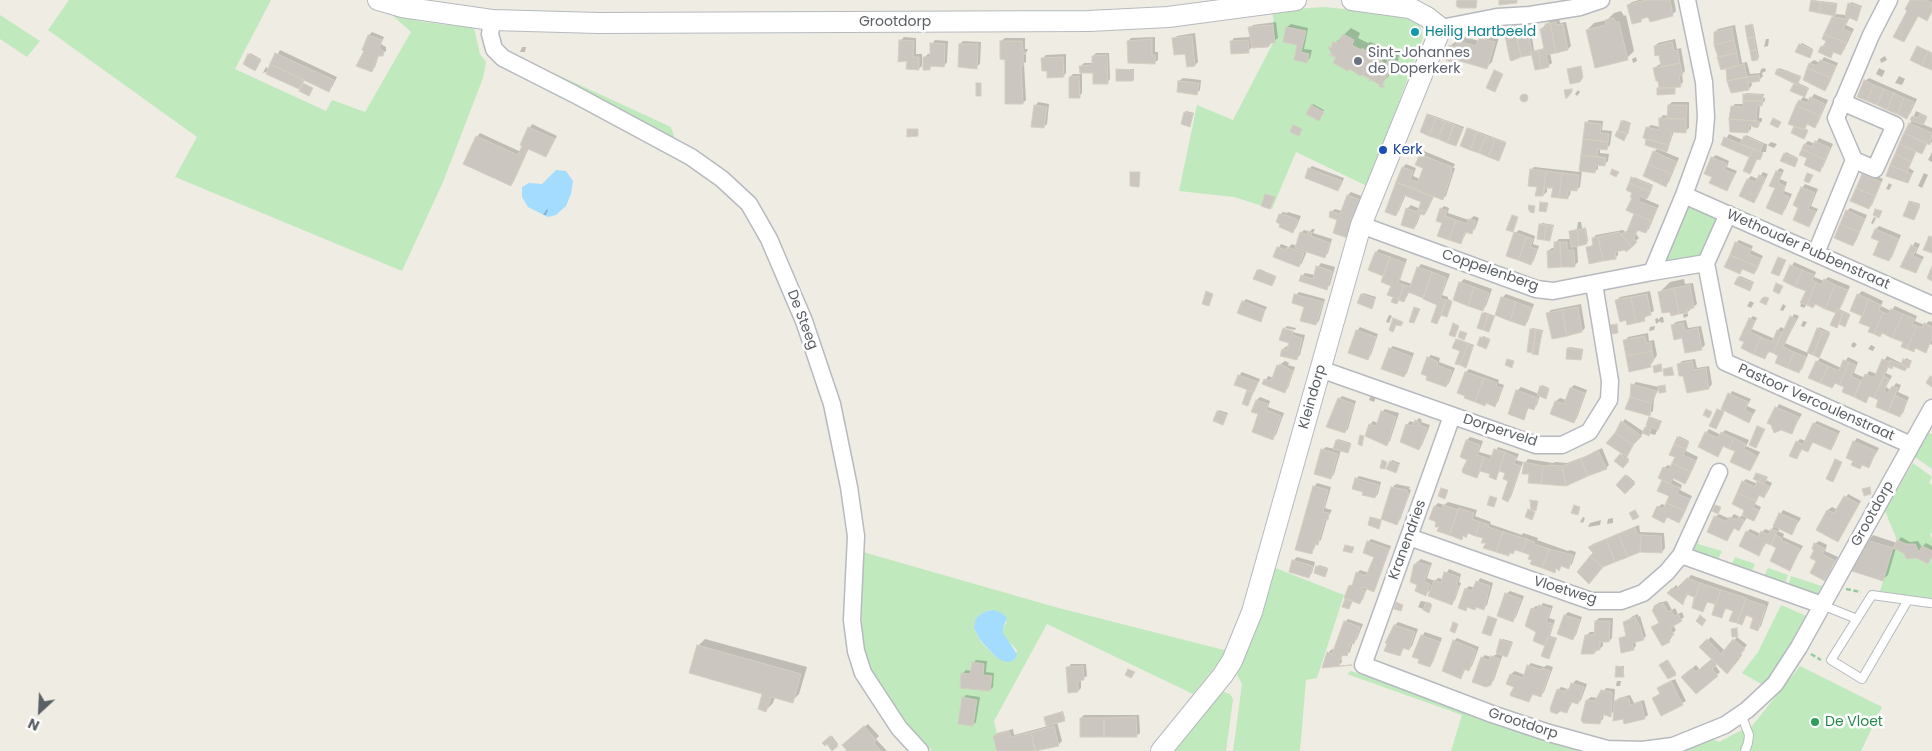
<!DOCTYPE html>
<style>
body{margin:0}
#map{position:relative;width:1932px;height:751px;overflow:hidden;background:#efece3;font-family:Poppins,sans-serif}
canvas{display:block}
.north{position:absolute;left:15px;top:686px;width:50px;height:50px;-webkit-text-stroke:4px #fff;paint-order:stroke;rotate:205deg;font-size:14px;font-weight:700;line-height:20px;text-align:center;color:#5b6065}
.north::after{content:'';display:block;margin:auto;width:18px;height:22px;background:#5b6065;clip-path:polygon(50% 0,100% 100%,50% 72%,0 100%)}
</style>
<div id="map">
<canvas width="1932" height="751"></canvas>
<div class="north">N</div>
</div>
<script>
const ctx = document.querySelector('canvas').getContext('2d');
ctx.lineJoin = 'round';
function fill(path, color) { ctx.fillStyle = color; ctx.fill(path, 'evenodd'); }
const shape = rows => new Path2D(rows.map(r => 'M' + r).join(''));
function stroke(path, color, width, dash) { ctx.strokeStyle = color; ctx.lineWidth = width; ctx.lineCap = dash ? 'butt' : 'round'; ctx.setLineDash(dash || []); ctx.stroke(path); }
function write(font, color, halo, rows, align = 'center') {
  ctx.font = font + ' Poppins,sans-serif'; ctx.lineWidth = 5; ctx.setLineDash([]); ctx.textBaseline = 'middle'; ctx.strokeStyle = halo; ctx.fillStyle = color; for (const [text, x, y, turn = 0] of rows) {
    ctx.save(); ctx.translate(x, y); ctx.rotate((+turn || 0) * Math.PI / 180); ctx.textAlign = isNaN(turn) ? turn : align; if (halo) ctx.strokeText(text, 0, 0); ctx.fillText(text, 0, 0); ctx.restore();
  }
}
const green = shape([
 [69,0,271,0,235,69,326,111,332,100,365,112,411,32,392,15,424,22,474,28,480,54,486,62,483,78,443,182,402,271,175,177,197,137,48,30],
 [1325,7,1389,14,1415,21,1419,24,1421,29,1423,38,1367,186,1296,152,1272,209,1234,197,1179,191,1197,105,1233,120,1274,41,1273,13,1294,9],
 [0,15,40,41,27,57,0,39],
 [547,72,558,75,671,127,675,139],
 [1696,207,1713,215,1715,219,1715,225,1701,255,1697,258,1664,262,1683,212,1689,208],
 [1929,433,1932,434,1932,469,1915,457],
 [1913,463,1932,477,1929,483,1932,485,1932,532,1930,535,1932,538,1932,551,1922,546,1919,552,1915,544,1906,544,1897,540,1885,511],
 [1699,540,1698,544,1722,551,1716,563,1694,551,1694,542],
 [1893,548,1903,553,1907,559,1916,558,1928,564,1932,555,1932,600,1880,591],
 [863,552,1055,607,1228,651,1193,694,1047,624,994,721,1001,751,932,751,910,727,878,685,867,661,861,640],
 [994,610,1007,622,1003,628,1003,633,1005,638,1017,650,1015,659,996,657,980,641,974,628,978,616,986,611],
 [1735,557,1755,564,1750,575,1730,568],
 [1273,567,1344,595,1317,678,1306,680,1300,751,1233,751,1242,684,1237,675,1238,664],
 [1768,568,1788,575,1784,587,1762,580],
 [1791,576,1828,588,1823,596,1787,588],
 [1781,605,1809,617,1772,672,1773,675,1763,685,1742,673,1758,652],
 [1800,666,1882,707,1861,751,1665,751,1709,738,1719,742,1744,729,1748,731],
 [1351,671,1542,737,1596,751,1451,751,1462,715,1347,674],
 [1224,692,1230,694,1233,699,1226,751,1170,751,1217,694]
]);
const water = shape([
 [556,170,566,171,573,181,571,194,566,206,556,215,548,217,528,207,522,197,522,187,529,183,542,184],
 [994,610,1002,613,1007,618,1003,628,1003,633,1017,654,1015,659,1010,662,1003,661,996,657,980,640,974,628,975,622,978,616,986,611]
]);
const shadow = shape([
 [1639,0,1674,0,1676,11,1672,15,1644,17,1641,21,1628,5,1632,2],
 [1812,0,1837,3,1835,14,1846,15,1851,2,1862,6,1858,18,1857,20,1850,17,1846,25,1854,29,1844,50,1841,54,1834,51,1830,56,1822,47,1825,43,1833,17,1835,15,1810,10],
 [1912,0,1932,0,1932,12,1927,19,1919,15,1904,41,1895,36],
 [1621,11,1624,16,1626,15,1634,51,1627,58,1587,30,1594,23,1607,20,1614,13],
 [1559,19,1560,23,1566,22,1571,46,1568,49,1550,53,1552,63,1548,66,1532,53,1531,54,1506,37,1515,28,1524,26,1525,30,1531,29,1534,51,1540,50,1545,47,1541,29,1550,21],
 [1276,22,1278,38,1268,45,1252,47,1248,51,1231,42,1234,38,1251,37,1250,28,1253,25],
 [1291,24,1308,28,1304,49,1312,50,1310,58,1307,61,1295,59,1299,44,1284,41,1287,27],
 [1753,24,1759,57,1758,59,1746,26],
 [1735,25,1742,63,1747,62,1750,74,1760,73,1761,69,1765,68,1766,71,1762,73,1763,76,1759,80,1751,81,1752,85,1749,89,1729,84,1727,67,1715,32,1718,29],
 [1351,28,1360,33,1358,38,1368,43,1370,42,1380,46,1378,49,1389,55,1393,57,1396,54,1399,54,1398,61,1388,77,1381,84,1362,73,1360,74,1334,62,1337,56,1334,44],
 [372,32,384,37,381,44,386,47,386,51,379,55,375,67,371,71,365,50,369,35],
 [1195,33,1198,62,1195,65,1173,39,1177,36],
 [1485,33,1499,37,1492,62,1487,67,1450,46,1463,36,1479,41],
 [904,37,916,38,916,54,922,54,922,66,918,69,908,60,901,40],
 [1155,37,1155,52,1158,52,1158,60,1154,63,1128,41,1131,38],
 [1005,38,1025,38,1025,49,1028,49,1026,53,1026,62,1024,63,1026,100,1023,103,1001,41],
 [1675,39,1677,49,1681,48,1685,71,1682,74,1683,82,1680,86,1675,86,1674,93,1658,88,1660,86,1655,68,1658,65,1662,64,1660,53,1655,46,1658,43],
 [1766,39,1769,39,1768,46,1764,47],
 [935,40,948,41,947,62,944,66,933,65,929,69,925,57,928,54,931,54,932,44],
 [963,41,981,42,980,64,976,67,960,44],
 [1802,43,1813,49,1811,55,1800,45],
 [522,47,526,47,525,52,520,52],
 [280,50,337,77,332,87,329,90,305,79,299,88,266,72,263,73,266,67,269,69],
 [250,53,261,59,256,68,249,55],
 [1096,53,1109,53,1110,79,1107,83,1094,72,1082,72,1082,93,1079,97,1070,77,1073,74,1081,74,1081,66,1084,63,1093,63,1093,56],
 [1066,54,1066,73,1063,76,1048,70,1042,59,1046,55],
 [1885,56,1887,60,1881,63,1880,59],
 [1636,57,1637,61,1633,63,1632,59],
 [1824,57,1838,63,1828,86,1825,89,1804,79,1810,63,1814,60,1820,63],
 [1779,68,1801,76,1798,83,1809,88,1806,94,1795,83,1778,70],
 [1879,68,1885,71,1882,77,1876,74],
 [1119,69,1134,69,1134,79,1133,80,1118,70],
 [1899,76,1905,79,1902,85,1895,83],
 [1183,78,1201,80,1200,90,1197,93,1179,81],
 [1869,78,1917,99,1910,114,1907,117,1865,81],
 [1578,90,1580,92,1577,96,1575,94],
 [1746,93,1764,94,1763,98,1765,98,1765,101,1760,105,1759,118,1762,118,1762,121,1758,125,1751,125,1751,129,1748,132,1732,107,1735,104,1744,104],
 [1526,94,1528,96,1524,101,1522,100,1521,98],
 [1814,94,1828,100,1818,123,1814,126,1808,123,1804,128,1808,130,1805,137,1796,125,1800,101,1803,97,1810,100],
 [1038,102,1049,104,1047,124,1043,127,1035,106],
 [1672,102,1689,102,1689,128,1685,131,1674,131,1668,149,1667,150,1660,148,1660,150,1679,158,1669,182,1666,185,1654,152,1658,148,1648,140,1649,138,1647,128,1651,125,1660,127,1660,119,1663,115,1668,116,1669,105],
 [1313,104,1324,110,1320,118,1307,113],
 [1186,111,1194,113,1190,126,1185,113],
 [1916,111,1927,116,1922,124,1932,128,1932,142,1930,144,1928,142,1922,152,1917,150,1909,168,1914,171,1907,182,1887,175],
 [1429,114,1464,127,1456,145,1428,115],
 [1589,120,1603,121,1602,130,1612,131,1610,145,1607,148,1600,148,1600,153,1609,154,1608,161,1605,164,1598,164,1598,169,1594,172,1582,170,1580,187,1576,190,1571,189,1570,195,1567,198,1554,187,1547,187,1547,192,1543,195,1537,195,1538,185,1531,170,1534,167,1580,172,1586,123],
 [1623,120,1631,123,1625,138,1617,135],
 [532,124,557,136,546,156,529,148,514,181,511,185,477,137,480,133,521,152,524,145,521,144],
 [1469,128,1506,142,1500,158,1468,129],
 [1729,134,1743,140,1746,135,1768,145,1771,142,1777,144,1774,148,1767,145,1766,152,1763,152,1761,157,1753,152,1749,156,1723,144],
 [1819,138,1833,144,1823,167,1819,170,1809,158,1805,144,1808,141,1815,144],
 [1424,151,1455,164,1453,168,1455,168,1446,196,1442,199,1434,196,1427,211,1424,214,1421,213,1417,224,1414,228,1407,209,1411,205,1420,209,1423,201,1406,194,1399,211,1396,215,1386,211,1403,167,1406,164,1416,168,1413,176,1420,179,1425,168,1421,155],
 [1786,152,1798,158,1796,164,1785,154],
 [1932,152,1932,162,1928,160],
 [1716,155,1729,161,1727,167,1737,171,1727,190,1714,177,1712,158],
 [1312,166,1344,178,1341,186,1338,189,1309,169],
 [1780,168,1784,170,1780,179,1787,182,1784,191,1792,194,1785,210,1781,213,1776,188,1777,171],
 [1866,171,1883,179,1872,205,1868,208,1863,175],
 [1763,172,1768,174,1757,198,1754,201,1741,195,1748,179,1751,176,1758,179],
 [1924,173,1928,175,1922,188,1918,186],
 [1634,177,1653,185,1650,194,1645,199,1659,205,1649,229,1645,232,1639,229,1636,234,1639,238,1626,250,1618,251,1618,255,1615,258,1587,248,1594,244,1593,238,1596,235,1623,230,1625,232,1629,230,1635,213],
 [1889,183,1892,185,1889,190,1886,189],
 [1805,184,1818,189,1811,206,1818,209,1809,225,1800,207,1802,188],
 [1351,192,1364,197,1351,234,1331,212,1335,209,1342,211,1348,195],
 [1911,201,1920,204,1915,218,1910,202],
 [1444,206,1449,208,1448,213,1469,220,1474,216,1479,218,1475,229,1471,232,1467,231,1461,243,1443,223,1441,209],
 [1850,208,1867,215,1856,241,1852,244,1847,211],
 [547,209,548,210,546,215,543,215],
 [1283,212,1287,213,1288,212,1301,216,1296,228,1293,231,1280,215],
 [1874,217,1876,218,1873,224,1871,223],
 [1578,222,1581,222,1582,228,1586,228,1588,241,1585,244,1577,245,1578,262,1574,266,1548,251,1552,248,1556,248,1555,243,1559,239,1571,239,1571,231,1577,229],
 [1542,223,1554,225,1550,240,1541,225],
 [1879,226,1901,235,1892,257,1888,260,1876,229],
 [1312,229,1315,229,1313,233,1332,239,1328,253,1325,256,1307,251,1302,263,1299,266,1274,256,1281,244,1289,247,1292,244,1297,246,1301,233,1304,230,1310,232],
 [1519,230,1535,236,1533,244,1539,246,1534,260,1531,264,1515,233],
 [1739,240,1753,246,1751,250,1763,256,1754,273,1743,269,1739,272,1736,243],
 [1915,242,1920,244,1916,253,1924,257,1915,272,1902,266],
 [1379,249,1407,259,1400,280,1412,284,1418,268,1421,264,1450,274,1442,295,1448,297,1448,299,1452,301,1448,314,1442,314,1437,323,1439,304,1410,291,1404,301,1400,299,1397,303,1392,285,1386,275,1370,269,1376,252],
 [1794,262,1816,272,1814,277,1824,281,1828,277,1850,286,1842,305,1839,309,1850,314,1844,325,1839,323,1837,327,1837,312,1816,303,1813,307,1807,304,1804,308,1800,306,1808,291,1784,281],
 [1321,263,1335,267,1330,285,1326,288,1302,276,1305,273,1315,275,1318,267],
 [1259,269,1276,276,1273,283,1255,278],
 [1740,276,1754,282,1751,288,1739,277],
 [1464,279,1492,289,1486,306,1482,310,1460,283],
 [1684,279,1685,284,1693,283,1697,304,1685,314,1688,314,1688,316,1684,318,1683,315,1687,312,1660,292,1670,282],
 [1650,291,1654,311,1647,315,1644,320,1617,300,1620,297],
 [1862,291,1883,301,1881,306,1891,311,1895,306,1917,316,1915,321,1925,325,1929,321,1932,322,1932,345,1930,344,1926,351,1917,347,1913,351,1904,342,1883,332,1880,336,1864,315,1858,295],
 [1299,292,1325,299,1319,321,1316,324,1306,306,1296,295],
 [1363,293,1376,297,1373,306,1359,303],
 [1506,294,1534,304,1528,321,1525,325,1502,298],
 [1246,299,1267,307,1260,320,1243,302],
 [1750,301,1754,303,1751,308,1747,306],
 [1581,304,1585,328,1582,331,1548,313,1551,310],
 [1783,304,1786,306,1783,311,1780,310],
 [1484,312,1495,316,1490,329,1483,314],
 [1794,314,1799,316,1785,343,1808,353,1819,327,1830,332,1820,355,1809,352,1802,369,1798,372,1780,355,1774,352,1770,351,1765,357,1743,348,1750,319,1753,316,1757,318,1752,329,1775,339,1778,330,1781,327,1786,330],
 [1389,315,1392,316,1389,323,1386,322],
 [1661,317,1663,317,1664,322,1661,323,1660,321,1656,324,1655,319,1658,318,1658,320],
 [1686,320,1688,328,1701,326,1705,345,1701,349,1683,337,1672,325,1676,322],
 [1803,321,1807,322,1804,327,1801,326],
 [1287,326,1296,328,1295,330,1285,328],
 [1655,326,1654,330,1649,331,1650,327],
 [1360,327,1378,334,1371,355,1368,358,1357,331],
 [1532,328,1543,330,1538,353,1531,330],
 [1284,330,1305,335,1300,355,1296,359,1282,355,1283,349,1287,346,1289,346,1291,342],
 [1648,333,1649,341,1654,340,1657,355,1650,366,1625,341,1628,337],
 [1483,336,1490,339,1487,346,1479,345],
 [1458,339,1474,345,1467,365,1457,340],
 [1853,342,1857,344,1854,348,1851,346],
 [1871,345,1875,347,1873,351,1868,349],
 [1393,346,1414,353,1407,373,1404,376,1390,349],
 [1569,347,1583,349,1582,358,1581,359,1568,349],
 [1431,355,1440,358,1439,362,1455,368,1449,383,1446,386,1428,358],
 [1887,356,1903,364,1906,358,1912,361,1906,369,1894,365,1889,366,1886,373,1892,376,1886,387,1891,390,1896,383,1901,385,1898,392,1909,397,1903,413,1899,416,1874,397,1870,395,1866,401,1844,392,1846,387,1836,382,1832,387,1817,362,1820,358,1841,368,1848,357,1858,362,1854,373,1865,378,1869,371,1877,374],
 [1695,359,1697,368,1709,366,1712,384,1709,388,1684,374,1678,365,1682,361],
 [1285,361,1289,363,1288,365,1295,367,1288,388,1285,391,1264,384,1268,376,1274,378,1278,366],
 [1469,369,1499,380,1498,383,1504,385,1498,402,1495,405,1487,402,1485,405,1466,372],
 [1242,372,1260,379,1248,404,1244,403,1249,389,1239,376],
 [1636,382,1659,387,1654,399,1653,411,1649,414,1631,399,1633,385],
 [1542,385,1549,388,1546,396,1540,395,1537,405,1534,408,1529,407,1523,418,1517,391,1521,387,1539,394],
 [1574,385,1587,390,1577,418,1574,421,1552,414,1556,401,1560,398,1566,400,1571,388],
 [1732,391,1751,399,1747,406,1756,410,1749,421,1725,409,1716,428,1718,410,1722,410],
 [1371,395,1376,397,1374,402,1369,400],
 [1342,396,1356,401,1348,429,1345,432,1339,399],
 [1260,397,1270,401,1268,407,1284,413,1276,435,1272,438,1260,413,1257,400],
 [1779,404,1802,414,1791,433,1769,423],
 [1385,409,1399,413,1390,441,1387,444,1370,425,1373,421,1378,423,1382,412],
 [1219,410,1228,413,1223,424,1218,412],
 [1651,417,1662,421,1655,435,1644,432,1636,441,1626,457,1629,459,1623,466,1616,461,1623,453,1608,442,1625,419,1644,432],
 [1419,418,1422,420,1421,422,1430,425,1422,445,1419,449,1407,425,1410,421,1415,423],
 [1817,421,1840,431,1834,445,1831,449,1814,441,1808,451,1803,448,1797,458,1797,442,1800,439,1806,441,1814,424],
 [1709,429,1721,435,1725,430,1749,440,1746,446,1760,452,1753,466,1750,469,1736,451,1724,445,1718,455,1706,433],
 [1679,436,1689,441,1686,451,1698,457,1688,479,1685,482,1674,477,1673,480,1682,485,1680,490,1692,496,1682,518,1679,521,1668,516,1664,521,1658,507,1662,504,1666,506,1670,496,1664,479,1664,468,1668,465,1672,467,1676,457],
 [1470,437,1483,441,1479,452,1493,456,1498,447,1519,454,1516,460,1523,462,1511,497,1508,500,1509,480,1507,472,1500,470,1495,478,1491,474,1481,470,1477,476,1469,459,1467,440],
 [1857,438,1879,448,1869,466,1864,464,1860,468,1855,460,1854,442],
 [1338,439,1351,443,1348,452,1341,450,1334,474,1331,478,1322,450,1326,447,1335,449],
 [1602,448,1609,465,1606,468,1530,473,1525,463,1528,459,1553,463,1555,462,1567,463,1586,456],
 [1392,460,1400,463,1396,472,1391,462],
 [1758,473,1768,477,1766,480,1772,483,1767,493,1764,496,1760,494,1755,504,1761,507,1757,516,1753,520,1747,517,1742,526,1739,529,1735,527,1727,540,1715,517,1719,514,1730,519,1734,514,1740,517,1743,515,1746,509,1743,482,1746,479,1758,484],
 [1627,475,1635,482,1625,492,1617,485],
 [1359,476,1381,482,1378,494,1375,497,1364,491,1356,479],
 [1317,483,1331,487,1325,508,1332,510,1327,519,1321,540,1316,543,1314,549,1311,552,1314,487],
 [1396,484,1410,487,1409,489,1411,490,1400,520,1396,523,1382,518,1380,526,1371,518,1372,517,1382,520,1392,488],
 [1848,494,1861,501,1838,540,1818,529,1828,510,1832,507,1838,510],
 [1448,502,1477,510,1475,516,1491,522,1490,524,1522,535,1523,533,1538,538,1537,540,1568,551,1570,550,1576,552,1572,564,1568,567,1562,565,1554,571,1534,559,1531,554,1516,549,1508,555,1487,542,1484,538,1469,532,1461,538,1439,530,1441,526,1435,506,1438,503,1444,505],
 [1783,510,1801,518,1792,533,1780,528,1778,531,1784,534,1783,537,1803,546,1790,569,1778,547,1767,542,1759,554,1747,532,1750,529,1761,534,1765,529,1771,531],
 [1583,517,1585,518,1583,523,1580,522],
 [1613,518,1613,523,1607,524,1608,519],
 [1601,520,1600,525,1588,527,1590,523],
 [1639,525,1640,532,1664,533,1665,548,1662,552,1640,550,1595,553,1590,547,1593,544],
 [1873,535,1897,543,1901,537,1910,542,1918,541,1922,547,1926,543,1932,546,1932,557,1928,562,1896,548,1888,575,1882,580,1868,541],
 [1371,539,1391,546,1376,587,1373,590,1367,588,1363,599,1360,602,1353,600,1349,608,1344,606,1348,598,1350,586,1354,583,1357,573,1360,570,1369,573,1375,556,1368,542],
 [1819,541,1827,545,1825,551,1838,557,1825,579,1818,560,1816,550,1815,544],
 [1297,557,1315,562,1312,573,1309,577,1293,561],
 [1421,559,1432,563,1427,578,1435,581,1438,578,1443,579,1449,569,1461,574,1459,582,1461,583,1455,600,1452,603,1433,587,1426,594,1419,584,1415,564],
 [1319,565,1328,568,1325,576,1316,573],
 [1691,575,1769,602,1761,626,1758,629,1755,617,1747,614,1742,624,1731,620,1734,610,1727,607,1721,617,1716,603,1708,601,1703,610,1692,607,1696,597,1688,594,1683,603,1669,593,1676,585,1679,588],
 [1480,578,1493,583,1487,605,1484,608,1477,606,1474,609,1468,607,1466,609,1466,589,1469,586,1475,588],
 [1510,591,1524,596,1516,617,1513,620,1506,594],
 [1421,601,1431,603,1428,611,1418,607],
 [1667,601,1672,610,1675,608,1678,614,1682,612,1684,617,1673,625,1676,630,1671,635,1672,637,1669,641,1653,627,1660,622,1655,607,1658,603],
 [1543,603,1553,606,1549,618,1555,620,1550,636,1557,638,1549,658,1548,640,1538,632,1532,609,1536,606,1540,607],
 [1568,612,1582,617,1576,635,1573,638,1565,615],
 [1638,614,1638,617,1640,616,1646,636,1643,639,1635,641,1636,646,1633,649,1620,639,1627,635,1624,623,1633,616],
 [1599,618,1613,618,1612,638,1609,641,1603,641,1603,646,1594,653,1586,636,1590,632,1596,632,1596,621],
 [1348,619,1363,624,1357,639,1353,642,1350,652,1341,657,1342,662,1339,665,1328,653,1332,649,1334,650,1345,622],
 [1398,622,1418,629,1412,646,1409,649,1404,648,1400,655,1395,625],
 [1425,632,1442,638,1433,662,1430,666,1422,636],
 [1711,637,1725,651,1737,637,1747,645,1740,653,1742,655,1730,669,1718,663,1715,665,1720,672,1696,693,1686,674,1696,665,1700,670,1714,659,1701,647],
 [1457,638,1479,647,1472,666,1469,669,1466,668,1461,678,1454,641],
 [705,639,807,667,799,694,792,701,775,697,773,703,766,710,763,693,698,646],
 [1503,639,1513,642,1508,654,1503,654,1494,680,1490,684,1482,658,1485,655,1491,657,1497,654],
 [976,660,987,661,986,672,994,673,993,687,990,690,963,673,966,670,972,671,973,663],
 [1668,660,1676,673,1675,674,1662,664],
 [1531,663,1544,667,1547,665,1553,667,1544,692,1541,695,1534,693,1529,701,1516,686,1511,674,1515,671,1525,675,1528,666],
 [1071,664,1086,664,1087,676,1081,679,1081,688,1078,691,1068,668],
 [1618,666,1624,666,1624,676,1617,675],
 [1675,679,1686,701,1661,715,1653,698,1661,693,1659,689,1662,685],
 [1576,680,1587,684,1581,700,1578,703,1573,701,1567,712,1558,690,1561,687,1568,689],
 [1617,681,1621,681,1620,686,1616,686],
 [1606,688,1615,689,1614,702,1619,698,1630,695,1634,703,1644,700,1648,715,1644,718,1624,718,1615,710,1611,714,1604,713,1603,719,1600,722,1587,700,1591,697,1598,698],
 [966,695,980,697,976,722,973,725,963,698],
 [1063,711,1065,719,1057,722,1062,741,1058,745,1035,751,998,751,994,736,998,733,1013,729,1014,735,1048,726,1045,717,1047,716],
 [1084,715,1139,715,1140,733,1136,736,1081,718],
 [868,724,879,736,876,739,887,751,849,751,844,745],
 [832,736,838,744,833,749,827,742,824,743]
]);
const building = shape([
 [1457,0,1477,0,1476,8,1460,8,1456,6,1457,0],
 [1499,0,1517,0,1517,3,1499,5,1499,0],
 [1646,0,1670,0,1673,16,1650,22,1648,17,1641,19,1641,22,1632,24,1627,5,1646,0],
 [1811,0,1821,2,1819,13,1809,11,1811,0],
 [1910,0,1926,0,1932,3,1932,11,1927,21,1918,16,1904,42,1893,37,1907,11,1905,9,1910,0],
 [1821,2,1837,4,1835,16,1819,13,1821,2],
 [1848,3,1861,7,1857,21,1845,16,1848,3],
 [1832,17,1848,19,1843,29,1851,32,1846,43,1824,34,1832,17],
 [1613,18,1616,22,1619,22,1628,60,1595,68,1586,30,1606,25,1605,20,1613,18],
 [1556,22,1556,25,1563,24,1568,50,1556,53,1550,23,1556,22],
 [1550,23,1556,53,1546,55,1549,67,1541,69,1538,50,1544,49,1540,29,1546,28,1545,24,1550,23],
 [1752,24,1754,37,1747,38,1745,26,1752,24],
 [1273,25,1275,43,1271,43,1268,47,1252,48,1248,27,1273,25],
 [1286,27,1306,31,1301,52,1309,54,1307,63,1294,60,1297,45,1283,42,1286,27],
 [1732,28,1734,40,1714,45,1714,32,1732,28],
 [1521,29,1522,33,1528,31,1532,52,1531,52,1531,55,1521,57,1515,30,1521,29],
 [1515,30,1521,57,1512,61,1510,60,1505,36,1511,35,1510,31,1515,30],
 [1343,34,1354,40,1352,45,1361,50,1362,48,1380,61,1381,59,1382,62,1386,64,1388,60,1393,61,1392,67,1394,68,1391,69,1382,85,1384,85,1384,87,1379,87,1380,85,1371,80,1369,81,1370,79,1362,75,1360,76,1350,69,1348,71,1333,63,1336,57,1329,55,1332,54,1328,47,1331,48,1333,41,1334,43,1338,42,1343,34],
 [1824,34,1846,43,1841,55,1833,52,1831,58,1818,52,1821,46,1824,47,1826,41,1822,39,1824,34],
 [368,35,382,40,379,48,384,52,383,56,378,56,372,72,356,66,364,51,362,50,368,35],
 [1192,36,1195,66,1187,67,1185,54,1174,55,1172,38,1192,36],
 [1754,37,1756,50,1750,51,1747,38,1754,37],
 [1479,38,1495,42,1487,69,1456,60,1455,63,1445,60,1445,53,1449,45,1455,47,1457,41,1476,46,1479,38],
 [1152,39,1152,55,1155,55,1155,64,1128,63,1127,41,1152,39],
 [899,40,914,41,913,57,919,57,919,70,906,69,907,61,898,62,899,40],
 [1248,40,1249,53,1231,54,1230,41,1248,40],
 [1734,40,1737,53,1718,57,1714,45,1734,40],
 [1000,41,1022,41,1023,52,1025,52,1026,54,1023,54,1023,66,1021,66,1023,104,1005,104,1005,60,1000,59,1000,41],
 [1672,42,1674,51,1678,50,1680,63,1661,67,1659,55,1655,56,1654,46,1672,42],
 [930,43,945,44,944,67,930,66,930,70,923,70,923,57,930,57,930,43],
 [959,44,978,44,977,69,958,67,959,44],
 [1799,44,1813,50,1810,58,1795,52,1799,44],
 [1917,46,1928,51,1922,66,1910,60,1917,46],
 [1538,50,1541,69,1535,70,1531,52,1538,50],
 [1756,50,1758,60,1752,61,1750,51,1756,50],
 [1928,51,1932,53,1932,70,1922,66,1928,51],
 [275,53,334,80,329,92,270,64,275,53],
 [1737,53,1739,65,1721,70,1717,57,1737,53],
 [248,54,261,60,255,71,243,64,248,54],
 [1107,55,1108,84,1093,84,1093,73,1080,73,1079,66,1092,65,1092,56,1107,55],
 [1063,57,1064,77,1047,78,1047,71,1042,71,1041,58,1063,57],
 [1820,60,1836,66,1831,78,1807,68,1809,63,1817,66,1820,60],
 [1680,63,1683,75,1679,76,1681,87,1659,88,1658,81,1656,81,1653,68,1680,63],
 [270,64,304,80,299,89,266,74,270,64],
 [1744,64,1747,77,1751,76,1727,81,1726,69,1744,64],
 [1581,66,1583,77,1580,82,1570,84,1567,69,1581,66],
 [1807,68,1831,78,1825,91,1803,80,1807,68],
 [1116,69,1133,70,1133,81,1116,81,1116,69],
 [1777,69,1784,72,1785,70,1801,77,1797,85,1775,74,1777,69],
 [1494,70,1503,74,1495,92,1486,88,1494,70],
 [1759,75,1760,81,1748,83,1749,90,1731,93,1727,81,1759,75],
 [1079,76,1080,98,1069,98,1069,77,1079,76],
 [1864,80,1874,85,1867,101,1857,97,1864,80],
 [1178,81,1199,83,1197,95,1177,92,1178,81],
 [303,83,313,88,309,96,299,91,303,83],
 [976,83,981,83,981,96,976,96,976,83],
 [1794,83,1808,89,1805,97,1790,91,1794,83],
 [1874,85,1884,89,1877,105,1867,101,1874,85],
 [1657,88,1675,88,1675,94,1657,95,1657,88],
 [1572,89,1572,92,1566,99,1564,90,1572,89],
 [1884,89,1894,93,1887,110,1877,105,1884,89],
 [1894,93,1904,98,1897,114,1887,110,1894,93],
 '1520 98a4 4 0 1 1 8 0a4 4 0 1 1-8 0Z',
 [1743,94,1763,95,1763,101,1743,101,1743,94],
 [1810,97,1825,104,1820,116,1796,105,1799,100,1807,103,1810,97],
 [1904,98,1914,102,1907,119,1897,114,1904,98],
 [1743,101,1763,101,1762,106,1757,106,1756,121,1729,119,1731,106,1743,107,1743,101],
 [1034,105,1047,107,1044,128,1031,127,1034,105],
 [1311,105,1324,112,1319,121,1306,114,1311,105],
 [1668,105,1687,105,1686,119,1667,119,1668,105],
 [1796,105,1820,116,1815,128,1807,124,1804,130,1788,124,1796,105],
 [1184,112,1193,114,1190,127,1181,124,1184,112],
 [1427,114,1436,118,1429,136,1420,132,1427,114],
 [1920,114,1927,117,1923,125,1910,120,1912,116,1918,118,1920,114],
 [1436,118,1445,121,1438,139,1429,136,1436,118],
 [1659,118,1686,119,1686,133,1672,132,1669,145,1643,138,1646,127,1659,130,1659,118],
 [1773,118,1781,122,1778,128,1770,124,1773,118],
 [1729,119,1759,121,1759,126,1757,128,1749,125,1748,133,1730,132,1729,119],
 [1445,121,1454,125,1447,143,1438,139,1445,121],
 [1621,121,1630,124,1628,134,1618,131,1621,121],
 [1585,122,1601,124,1600,133,1609,134,1608,142,1583,139,1585,122],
 [1909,123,1932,133,1930,145,1904,133,1909,123],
 [1293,125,1302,129,1299,136,1290,132,1293,125],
 [1454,125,1463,129,1456,146,1447,143,1454,125],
 [1794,126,1808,131,1804,139,1791,133,1794,126],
 [528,127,555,139,546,157,528,149,511,186,463,164,476,136,518,155,522,146,520,145,528,127],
 [1467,128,1477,132,1470,150,1460,146,1467,128],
 [907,129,918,129,918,136,907,137,907,129],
 [1617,131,1627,134,1624,141,1615,136,1617,131],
 [1477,132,1486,136,1479,153,1470,150,1477,132],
 [1904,133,1927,143,1922,154,1899,144,1904,133],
 [1486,136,1495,139,1488,157,1479,153,1486,136],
 [1744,136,1763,144,1760,152,1740,144,1744,136],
 [1724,137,1753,149,1749,157,1721,145,1724,137],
 [1495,139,1506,143,1499,161,1488,157,1495,139],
 [1583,139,1608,142,1607,150,1598,149,1597,156,1606,158,1581,155,1583,139],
 [1646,139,1669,145,1667,152,1645,145,1646,139],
 [1815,141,1830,148,1825,160,1802,149,1804,144,1812,147,1815,141],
 [1899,144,1916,151,1911,162,1895,154,1899,144],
 [1753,149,1763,153,1760,160,1757,159,1750,174,1743,171,1753,149],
 [1802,149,1825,160,1820,172,1804,165,1807,158,1799,155,1802,149],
 [1653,151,1677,162,1671,174,1648,164,1653,151],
 [1784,153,1798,159,1795,167,1780,161,1784,153],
 [1420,154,1452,167,1451,171,1452,172,1443,200,1396,182,1402,167,1413,171,1410,180,1418,182,1423,168,1415,165,1420,154],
 [1895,154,1911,162,1907,172,1890,165,1895,154],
 [1581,155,1606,158,1605,166,1596,165,1595,173,1579,171,1581,155],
 [1711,157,1727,164,1724,170,1735,174,1727,191,1709,183,1712,177,1704,174,1711,157],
 [1648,164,1671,174,1666,187,1643,176,1648,164],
 [1890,165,1912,174,1908,183,1886,176,1890,165],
 [1308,168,1342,181,1338,191,1305,178,1308,168],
 [1530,169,1546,171,1543,196,1535,196,1537,187,1528,186,1530,169],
 [1612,169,1619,172,1616,177,1610,174,1612,169],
 [1546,171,1562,173,1559,198,1551,197,1553,188,1545,188,1543,196,1546,171],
 [1776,171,1782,173,1778,183,1785,186,1782,194,1789,197,1782,215,1766,208,1775,188,1769,186,1776,171],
 [1130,172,1140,172,1139,187,1130,186,1130,172],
 [1562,173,1579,175,1577,191,1568,190,1568,199,1559,198,1562,173],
 [1807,173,1813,175,1809,183,1804,181,1807,173],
 [1862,174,1881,182,1875,196,1856,188,1862,174],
 [1759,175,1765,178,1754,203,1739,196,1747,179,1755,182,1759,175],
 [1631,177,1652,186,1650,192,1629,183,1631,177],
 [1396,182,1433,197,1426,212,1418,210,1421,202,1404,195,1396,216,1385,212,1396,182],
 [1629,183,1650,192,1647,199,1640,196,1638,201,1657,208,1651,221,1626,210,1632,198,1630,197,1632,193,1626,190,1629,183],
 [1801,187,1815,193,1808,209,1816,212,1809,227,1793,220,1798,208,1793,205,1801,187],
 [1856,188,1875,196,1869,209,1850,201,1856,188],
 [1265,194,1275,197,1270,209,1261,206,1265,194],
 [1347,195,1361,200,1348,238,1333,233,1337,220,1329,217,1330,211,1340,214,1347,195],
 [1909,201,1920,206,1914,220,1903,216,1909,201],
 [1540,202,1548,203,1546,212,1539,211,1540,202],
 [1529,205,1535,206,1534,213,1530,212,1528,208,1529,205],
 [1406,208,1417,212,1418,210,1426,212,1424,215,1419,214,1414,229,1401,225,1406,208],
 [1440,208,1447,211,1445,216,1456,220,1449,240,1437,236,1442,223,1436,221,1440,208],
 [1875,209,1882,211,1879,218,1873,215,1875,209],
 [1626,210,1651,221,1646,233,1637,230,1634,238,1637,242,1632,247,1621,234,1627,231,1634,214,1626,210],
 [1846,210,1865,219,1859,232,1840,224,1846,210],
 [1279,214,1283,216,1284,214,1298,220,1293,233,1279,227,1280,224,1276,222,1279,214],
 [1512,215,1518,217,1513,232,1506,230,1512,215],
 [1469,219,1476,221,1472,234,1465,232,1461,244,1449,240,1456,220,1467,224,1469,219],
 [1539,224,1546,225,1544,240,1537,239,1539,224],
 [1840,224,1859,232,1853,246,1834,238,1840,224],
 [1546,225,1553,226,1550,241,1544,240,1546,225],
 [1585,228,1587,244,1579,246,1577,230,1585,228],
 [1875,229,1899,239,1889,261,1873,255,1879,241,1871,238,1875,229],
 [1577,230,1579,246,1571,247,1569,231,1577,230],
 [1308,231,1312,233,1311,236,1330,243,1325,258,1295,248,1300,232,1307,235,1308,231],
 [1514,232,1527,237,1518,260,1506,256,1514,232],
 [1619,232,1632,247,1626,252,1625,250,1615,252,1616,259,1603,261,1598,237,1619,232],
 [1929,236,1932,237,1932,253,1923,250,1929,236],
 [1527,237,1533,239,1530,247,1537,249,1531,265,1518,260,1527,237],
 [1598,237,1603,261,1589,264,1586,247,1593,246,1592,238,1598,237],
 [1554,242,1560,242,1561,267,1548,268,1547,251,1554,251,1554,242],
 [1560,242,1567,242,1567,250,1574,250,1575,267,1561,267,1560,242],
 [1735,242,1751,249,1749,254,1761,259,1758,267,1730,255,1735,242],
 [1911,245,1917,248,1913,256,1922,260,1916,273,1900,267,1911,245],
 [1277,247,1286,250,1287,247,1304,253,1299,267,1273,257,1277,247],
 [1375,252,1390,257,1383,276,1368,270,1375,252],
 [1730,255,1758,267,1754,274,1742,269,1740,274,1724,267,1730,255],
 [1390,257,1405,263,1398,283,1404,285,1397,304,1391,302,1393,297,1387,295,1391,286,1381,282,1390,257],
 [1778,257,1786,260,1779,276,1771,273,1778,257],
 [1790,265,1802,270,1795,287,1783,281,1790,265],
 [1316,266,1332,271,1327,290,1299,281,1301,275,1313,279,1316,266],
 [1932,266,1932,281,1927,278,1932,266],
 [1417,267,1432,272,1423,298,1408,292,1404,302,1398,300,1404,285,1410,287,1417,267],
 [1257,270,1276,277,1272,286,1253,279,1257,270],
 [1802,270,1814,275,1812,280,1816,282,1807,305,1800,303,1806,291,1795,287,1802,270],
 [1432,272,1447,278,1440,298,1446,300,1437,324,1431,322,1437,305,1423,299,1432,272],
 [1738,277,1753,283,1750,291,1734,284,1738,277],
 [1824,279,1835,285,1825,309,1815,304,1813,308,1807,305,1816,282,1821,285,1824,279],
 [1459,282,1474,287,1468,306,1453,300,1459,282],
 [1776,283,1783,286,1779,294,1773,291,1776,283],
 [1690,285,1694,308,1687,309,1688,313,1679,314,1674,288,1690,285],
 [1835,285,1848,290,1839,310,1837,310,1836,313,1825,309,1835,285],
 [1474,287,1489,293,1483,311,1468,306,1474,287],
 [1674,288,1679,314,1671,316,1670,312,1662,313,1658,292,1674,288],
 [1206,291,1213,294,1209,306,1202,304,1206,291],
 [1294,294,1323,302,1316,325,1300,321,1304,307,1292,303,1294,294],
 [1361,294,1375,299,1372,309,1357,303,1361,294],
 [1647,294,1651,315,1644,317,1645,321,1636,323,1631,297,1647,294],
 [1857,294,1869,299,1862,316,1850,311,1857,294],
 [1501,297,1516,302,1510,321,1495,315,1501,297],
 [1631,297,1636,323,1627,325,1626,320,1620,322,1615,300,1631,297],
 [1765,297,1769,298,1766,305,1760,302,1762,298,1765,297],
 [1869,299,1881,305,1879,310,1883,312,1874,334,1868,332,1870,327,1859,323,1869,299],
 [1446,300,1452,302,1447,317,1441,315,1446,300],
 [1242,301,1265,310,1261,322,1237,313,1242,301],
 [1516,302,1532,308,1525,326,1510,321,1516,302],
 [1414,307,1420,309,1414,323,1409,322,1414,307],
 [1578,307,1582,332,1567,336,1562,310,1578,307],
 [1891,309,1903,314,1892,338,1882,333,1880,337,1874,334,1883,312,1888,314,1891,309],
 [1562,310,1567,336,1552,339,1546,313,1562,310],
 [1837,310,1843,312,1837,328,1830,325,1837,310],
 [1843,312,1850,315,1845,327,1839,324,1843,312],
 [1482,313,1488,315,1483,330,1477,328,1482,313],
 [1903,314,1915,319,1912,324,1917,326,1907,349,1901,347,1903,342,1892,338,1903,314],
 [1488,315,1494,317,1489,332,1483,330,1488,315],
 [1790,316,1796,319,1783,347,1794,352,1787,368,1775,363,1778,356,1773,353,1790,316],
 [1393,318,1403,322,1401,326,1396,325,1393,332,1389,330,1393,318],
 [1749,318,1755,321,1750,332,1761,337,1753,354,1741,348,1744,342,1739,340,1749,318],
 [1453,323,1459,326,1455,337,1449,335,1453,323],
 [1683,323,1685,331,1698,328,1702,350,1685,353,1682,338,1674,340,1671,325,1683,323],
 [1924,323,1932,327,1932,338,1926,353,1915,348,1914,352,1907,349,1917,326,1922,328,1924,323],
 [1617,324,1618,333,1612,334,1610,325,1617,324],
 [1283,328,1293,331,1292,335,1302,338,1297,360,1280,356,1282,349,1287,350,1289,343,1279,340,1283,328],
 [1817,328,1823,331,1813,355,1807,353,1817,328],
 [1530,329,1536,330,1533,353,1527,352,1530,329],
 [1356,330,1376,337,1368,360,1348,353,1356,330],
 [1536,330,1542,331,1538,355,1532,354,1536,330],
 [1777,330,1782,333,1773,353,1768,351,1765,359,1753,354,1761,337,1772,342,1777,330],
 [1460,331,1467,333,1464,340,1458,337,1460,331],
 [1823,331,1830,333,1819,358,1813,355,1823,331],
 [1645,336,1646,343,1651,342,1652,351,1626,356,1623,340,1645,336],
 [1480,337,1490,340,1486,349,1477,345,1480,337],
 [1456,339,1468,344,1460,365,1455,364,1460,351,1452,348,1456,339],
 [1468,344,1473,346,1466,368,1460,365,1468,344],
 [1389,348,1412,357,1404,377,1381,369,1389,348],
 [1567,348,1582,350,1581,360,1566,359,1567,348],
 [1652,351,1654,360,1650,361,1651,367,1629,372,1626,356,1652,351],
 [1794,352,1806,357,1799,373,1787,368,1794,352],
 [1427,357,1438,362,1437,365,1452,371,1446,387,1426,380,1427,376,1421,374,1427,357],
 [1507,359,1514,361,1512,368,1505,365,1507,359],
 [1882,359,1890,362,1874,398,1869,396,1866,403,1854,397,1865,374,1874,378,1882,359],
 [1903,359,1911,362,1909,368,1901,364,1903,359],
 [1843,360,1849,362,1839,385,1835,383,1832,388,1820,383,1828,366,1839,371,1843,360],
 [1890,360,1907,367,1905,371,1893,366,1892,369,1888,367,1890,360],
 [1692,361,1694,370,1706,368,1709,389,1687,393,1683,376,1679,376,1677,364,1692,361],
 [1816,361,1828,366,1820,383,1808,378,1816,361],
 [1849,362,1856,365,1851,376,1861,381,1854,397,1842,392,1844,387,1839,385,1849,362],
 [1280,364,1293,371,1285,393,1262,384,1264,379,1271,381,1277,365,1280,366,1280,364],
 [1661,364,1662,371,1654,373,1653,366,1661,364],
 [1672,367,1674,375,1664,376,1663,369,1672,367],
 [1465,372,1484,378,1475,402,1464,398,1465,396,1457,393,1465,372],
 [1238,375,1258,382,1254,392,1234,385,1238,375],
 [1884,376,1889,379,1884,391,1888,393,1892,386,1898,388,1888,412,1876,407,1878,400,1874,398,1884,376],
 [1930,376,1932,377,1932,387,1926,383,1930,376],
 [1484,378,1497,383,1496,386,1502,388,1495,407,1486,403,1485,406,1475,402,1484,378],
 [1631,384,1656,391,1651,403,1630,397,1631,384],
 [1665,385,1666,392,1659,393,1658,386,1665,385],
 [1540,386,1549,389,1546,399,1537,395,1540,386],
 [1570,388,1585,393,1574,423,1550,414,1555,401,1564,404,1570,388],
 [1247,390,1253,392,1248,406,1242,404,1247,390],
 [1516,390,1538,398,1534,410,1528,408,1524,420,1508,414,1516,390],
 [1728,393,1748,402,1745,410,1753,414,1749,423,1721,409,1728,393],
 [1895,395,1907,401,1900,417,1888,412,1895,395],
 [1630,397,1651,403,1650,416,1625,409,1630,397],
 [1338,398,1354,404,1345,433,1326,427,1338,398],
 [1256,400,1268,404,1266,410,1281,416,1273,440,1252,432,1258,414,1251,412,1256,400],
 [1775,407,1799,417,1792,434,1781,430,1774,433,1771,425,1767,423,1775,407],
 [1706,409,1712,412,1709,418,1703,415,1706,409],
 [1717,409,1724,412,1716,429,1709,426,1717,409],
 [1217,411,1227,415,1223,425,1213,421,1217,411],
 [1381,411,1396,417,1387,446,1365,436,1369,424,1376,426,1381,411],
 [1649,417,1661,422,1658,430,1646,425,1649,417],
 [1415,420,1420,423,1419,425,1427,428,1419,450,1400,442,1406,424,1412,426,1415,420],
 [1621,421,1642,436,1633,445,1615,433,1621,421],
 [1813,423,1838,434,1831,450,1812,442,1808,452,1801,449,1797,459,1789,456,1796,441,1803,445,1813,423],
 [1757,426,1765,429,1756,448,1749,445,1757,426],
 [1645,427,1651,429,1649,436,1642,433,1645,427],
 [1705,432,1718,438,1721,432,1734,438,1729,449,1723,446,1718,457,1698,447,1705,432],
 [1615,433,1633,445,1627,457,1606,443,1615,433],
 [1360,435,1364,436,1362,446,1358,444,1360,435],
 [1677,437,1689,442,1686,449,1674,444,1677,437],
 [1734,438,1746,444,1744,449,1757,456,1750,471,1730,462,1735,451,1729,449,1734,438],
 [1336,440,1351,444,1348,453,1333,449,1336,440],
 [1466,440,1480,445,1477,455,1484,457,1477,478,1463,473,1462,470,1467,460,1460,457,1466,440],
 [1853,441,1876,451,1869,468,1862,465,1860,469,1851,465,1853,461,1846,458,1853,441],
 [1674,444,1686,449,1683,455,1696,461,1691,472,1672,463,1675,457,1669,455,1674,444],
 [1321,449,1338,454,1331,479,1314,474,1321,449],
 [1494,449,1505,452,1496,480,1489,477,1490,474,1480,471,1477,478,1484,457,1490,460,1494,449],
 [1598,450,1607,469,1588,476,1581,459,1598,450],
 [1505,452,1516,457,1514,464,1521,466,1508,502,1502,499,1508,481,1503,479,1505,473,1499,471,1505,452],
 [1620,454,1629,461,1623,468,1614,461,1620,454],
 [1581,459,1588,476,1566,486,1562,466,1581,459],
 [1835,459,1842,462,1833,482,1826,479,1835,459],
 [1382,460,1387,462,1385,469,1380,468,1382,460],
 [1390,461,1399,465,1396,473,1386,469,1390,461],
 [1524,462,1543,466,1541,484,1528,483,1529,474,1522,474,1524,462],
 [1672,463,1691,472,1685,484,1673,478,1670,484,1658,478,1663,467,1669,470,1672,463],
 [1550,465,1562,466,1566,486,1541,484,1543,466,1550,466,1550,465],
 [1756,473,1767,478,1764,484,1753,479,1756,473],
 [1625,475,1635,484,1625,494,1616,485,1625,475],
 [1355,478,1379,485,1375,498,1362,495,1363,492,1352,489,1355,478],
 [1662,480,1680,488,1677,494,1690,499,1685,511,1666,503,1669,496,1657,491,1662,480],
 [1742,481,1755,487,1757,481,1769,486,1764,498,1759,495,1756,501,1737,493,1742,481],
 [1313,486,1328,490,1323,512,1329,513,1328,520,1325,519,1318,545,1314,544,1312,554,1295,550,1313,486],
 [1391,487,1407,490,1407,493,1409,493,1397,525,1381,519,1391,487],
 [1870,487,1871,494,1864,496,1862,489,1870,487],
 [1441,488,1448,490,1445,499,1438,496,1441,488],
 [1737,493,1756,501,1753,508,1759,510,1754,521,1742,516,1744,510,1732,504,1737,493],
 [1490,496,1497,498,1494,507,1487,505,1490,496],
 [1844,496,1859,504,1838,542,1816,530,1827,510,1834,513,1844,496],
 [1530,500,1538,501,1536,511,1531,510,1530,500],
 [1666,503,1685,511,1679,523,1667,517,1664,523,1652,517,1657,506,1663,509,1666,503],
 [1443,505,1458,510,1449,535,1437,531,1439,527,1435,527,1436,522,1429,519,1434,506,1442,509,1443,505],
 [1574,505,1580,507,1578,515,1571,513,1574,505],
 [1715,505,1721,507,1718,514,1712,511,1715,505],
 [1459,508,1474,513,1472,519,1480,522,1475,536,1468,533,1466,538,1463,535,1462,540,1449,535,1459,508],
 [1528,509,1535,512,1532,520,1525,517,1528,509],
 [1635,510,1639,517,1633,520,1629,513,1635,510],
 [1779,513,1798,521,1792,535,1773,526,1779,513],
 [1714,516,1727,522,1729,517,1737,520,1738,517,1744,520,1739,531,1734,528,1727,541,1707,532,1714,516],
 [1370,517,1381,521,1379,529,1368,525,1370,517],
 [1480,522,1489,525,1488,527,1503,532,1496,552,1483,548,1486,543,1481,543,1483,538,1475,536,1480,522],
 [1635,527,1637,534,1641,535,1640,552,1628,557,1618,534,1635,527],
 [1771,529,1777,531,1771,545,1765,543,1759,556,1739,546,1746,531,1758,537,1761,531,1768,535,1771,529],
 [1503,532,1527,539,1522,552,1515,550,1513,554,1509,552,1509,556,1496,552,1503,532],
 [1618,534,1628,557,1615,562,1606,539,1618,534],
 [1641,535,1661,536,1662,553,1640,552,1641,535],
 [1776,535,1782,538,1781,540,1800,549,1790,571,1770,561,1776,548,1771,545,1776,535],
 [1527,539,1535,542,1534,544,1549,549,1542,568,1530,564,1532,560,1528,559,1530,555,1522,552,1527,539],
 [1606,539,1615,562,1603,567,1590,556,1593,553,1588,547,1606,539],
 [1866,540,1893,548,1883,581,1852,571,1866,540],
 [1897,540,1906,544,1915,544,1919,552,1922,546,1932,551,1932,555,1928,564,1916,558,1907,559,1903,553,1893,548,1897,540],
 [1367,541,1389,549,1374,592,1362,587,1362,590,1365,591,1360,604,1344,598,1349,585,1352,586,1356,572,1366,576,1374,557,1363,553,1367,541],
 [1814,543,1825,549,1822,554,1835,561,1825,581,1810,573,1816,561,1810,558,1814,550,1812,549,1814,543],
 [1345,545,1354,547,1352,553,1343,551,1345,545],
 [1549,549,1573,555,1569,569,1561,566,1559,571,1556,568,1555,573,1542,568,1549,549],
 [1590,556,1603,567,1589,584,1577,572,1590,556],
 [1292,560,1313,566,1309,578,1289,572,1292,560],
 [1417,562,1430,566,1424,581,1430,584,1426,596,1415,591,1417,585,1410,582,1414,564,1416,564,1417,562],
 [1316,566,1328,569,1325,577,1314,573,1316,566],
 [1444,572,1459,577,1456,585,1459,586,1452,605,1428,596,1434,580,1441,583,1444,572],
 [1687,578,1700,583,1692,608,1694,597,1686,594,1683,605,1667,593,1672,588,1675,590,1687,578],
 [1476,581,1490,586,1484,610,1476,607,1475,610,1467,607,1466,611,1458,608,1465,588,1472,591,1476,581],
 [1700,583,1721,590,1712,615,1715,604,1707,602,1703,612,1692,608,1700,583],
 [1721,590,1746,598,1737,623,1729,621,1733,611,1725,608,1722,618,1712,615,1721,590],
 [1505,593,1521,599,1513,622,1497,616,1505,593],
 [1345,599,1352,602,1349,609,1342,607,1345,599],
 [1746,599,1766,606,1758,631,1750,628,1753,618,1746,615,1742,625,1737,623,1746,599],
 [1396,602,1403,605,1401,611,1394,609,1396,602],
 [1426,602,1432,605,1429,613,1423,610,1426,602],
 [1659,603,1660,605,1663,603,1668,612,1671,610,1674,616,1678,614,1682,621,1670,628,1674,635,1668,638,1670,642,1662,646,1651,627,1659,623,1652,610,1654,608,1654,606,1659,603],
 [1539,605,1551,609,1546,622,1553,624,1545,646,1533,641,1536,632,1525,626,1531,608,1537,610,1539,605],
 [1564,615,1580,620,1573,640,1557,634,1564,615],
 [1700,615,1706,620,1702,626,1696,621,1700,615],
 [1488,616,1497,619,1491,636,1482,633,1488,616],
 [1635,617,1640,626,1644,640,1632,643,1634,650,1621,653,1619,638,1626,636,1623,622,1635,617],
 [1344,621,1360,627,1354,644,1351,643,1347,656,1342,655,1341,659,1339,659,1339,666,1352,665,1322,668,1327,652,1332,654,1344,621],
 [1595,621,1610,621,1609,642,1600,642,1600,650,1594,650,1594,654,1581,654,1585,635,1594,635,1595,621],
 [1453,622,1458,624,1455,633,1450,631,1453,622],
 [1394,625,1415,632,1409,650,1403,648,1400,656,1384,651,1387,644,1385,643,1394,625],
 [1737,628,1738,637,1732,637,1731,629,1737,628],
 [1421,635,1440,642,1430,667,1418,663,1419,659,1412,657,1421,635],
 [1548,637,1556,639,1549,659,1541,656,1548,637],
 [1500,639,1512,644,1507,657,1496,653,1500,639],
 [1707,639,1721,654,1733,639,1745,649,1738,657,1740,658,1727,674,1699,647,1707,639],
 [1453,640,1476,650,1469,671,1464,669,1461,679,1442,671,1453,640],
 [697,645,801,674,793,703,771,697,766,712,758,709,762,694,689,673,697,645],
 [1491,656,1500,659,1491,685,1486,687,1472,682,1481,657,1489,661,1491,656],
 [1712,659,1717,664,1712,669,1718,676,1696,694,1681,677,1692,668,1696,672,1712,659],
 [1667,660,1676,675,1668,679,1659,665,1667,660],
 [972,662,984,664,983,675,992,676,990,691,960,688,961,673,970,674,972,662],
 [1527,665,1541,670,1542,668,1550,671,1541,697,1532,694,1529,702,1511,696,1510,694,1514,687,1506,684,1510,674,1523,678,1527,665],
 [1083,666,1084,680,1078,681,1078,692,1068,693,1066,667,1083,666],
 [1616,666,1623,667,1624,677,1615,677,1616,666],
 [1128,669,1135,672,1131,678,1125,675,1128,669],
 [1671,681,1683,705,1661,716,1652,698,1660,694,1657,688,1671,681],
 [1571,683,1584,687,1578,704,1571,702,1567,713,1560,711,1557,714,1551,712,1550,709,1557,689,1565,692,1566,689,1569,690,1571,683],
 [1601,690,1612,692,1611,717,1602,714,1600,724,1583,723,1581,720,1586,700,1595,701,1601,690],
 [962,697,977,700,973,726,958,724,962,697],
 [1626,697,1629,699,1630,705,1641,702,1645,719,1624,724,1623,719,1613,721,1614,701,1626,697],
 [1062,712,1065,721,1046,726,1044,717,1062,712],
 [1136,717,1137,737,1104,737,1104,718,1136,717],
 [1080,718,1104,718,1104,737,1080,737,1080,718],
 [864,726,876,740,874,743,881,751,847,751,842,745,864,726],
 [1054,726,1059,746,1035,751,1031,732,1054,726],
 [1009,731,1011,737,1031,732,1035,751,997,751,993,736,1009,731],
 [830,736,838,746,832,751,827,744,825,746,822,743,830,736]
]);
const path = shape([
 [1846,589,1861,592],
 [1811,654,1821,660]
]);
const service = shape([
 [1908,600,1862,679,1831,660,1872,595,1930,603],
 [1822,605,1857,619],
 [1741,714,1749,735,1748,743,1745,751]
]);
const minor = shape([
 [492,20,490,34,494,49,503,58,574,94,691,157,722,179,749,204,769,239,804,321,832,404,849,487,856,536,852,620,856,651,863,673,899,728,920,751],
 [1441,28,1497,17,1530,15,1580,7,1601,0],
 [1842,102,1895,125,1875,169,1854,160],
 [1684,195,1932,305],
 [1728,214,1706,263,1725,362,1911,445],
 [1361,225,1536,289,1553,291,1652,272,1684,195,1704,140,1706,117,1704,82,1687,0],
 [1816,253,1854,160,1836,118,1871,35,1889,0],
 [1652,272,1706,263],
 [1320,369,1536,445,1562,445,1589,432,1609,400,1610,381,1594,284],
 [1452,416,1363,665,1492,714,1549,733,1607,749,1642,750,1673,746,1725,725,1747,710,1775,684,1799,647,1932,408],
 [1409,537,1591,601,1621,601,1643,593,1667,572,1681,555,1822,605],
 [1681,555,1719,472]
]);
const tertiary = shape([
 [378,0,402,7,492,20,598,23,1089,21,1168,17,1296,0],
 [1161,751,1223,675,1232,661,1252,612,1361,225,1441,28,1427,17,1410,8,1352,0]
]);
const markers = [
 [1415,32,5,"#0f9aa8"],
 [1358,61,5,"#6b7280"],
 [1383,150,5,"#1a4fb4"],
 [1815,722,5,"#2e9e5b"]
];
const streetNames = [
 ["Grootdorp",895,22],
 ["Wethouder Pubbenstraat",1808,250,24],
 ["Coppelenberg",1490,271,19],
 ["De Steeg",802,320,69],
 ["Kleindorp",1313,397,-74],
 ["Pastoor Vercoulenstraat",1816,403,24],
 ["Dorperveld",1500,431,18],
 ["Grootdorp",1873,514,-61],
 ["Kranendries",1408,540,-70],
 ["Vloetweg",1565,591,17],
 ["Grootdorp",1523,724,18]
];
const cultureNames = [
 ["Heilig Hartbeeld",1425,32]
];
const worshipNames = [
 ["Sint-Johannes",1368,53],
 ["de Doperkerk",1368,69]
];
const transitNames = [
 ["Kerk",1393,150]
];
const leisureNames = [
 ["De Vloet",1825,722]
];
fill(green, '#c0e9be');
fill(water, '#a4dcff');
fill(shadow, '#0003');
fill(building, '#cbc7c0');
stroke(building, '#d5cec1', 1);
stroke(service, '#b6babf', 10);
stroke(minor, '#b6babf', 19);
stroke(tertiary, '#b6babf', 22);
stroke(path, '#96cba2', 2.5, [5, 2.5]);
stroke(service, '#fff', 8);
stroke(minor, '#fff', 16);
stroke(tertiary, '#fff', 20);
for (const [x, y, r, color] of markers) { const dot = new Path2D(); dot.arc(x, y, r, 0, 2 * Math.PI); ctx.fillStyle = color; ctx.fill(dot); stroke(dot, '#fff', 2); }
write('14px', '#5b6065', '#fff', streetNames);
write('14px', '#0d838f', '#fff', cultureNames, 'left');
write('14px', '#5b616d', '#fff', worshipNames, 'left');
write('14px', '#164399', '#fff', transitNames, 'left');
write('14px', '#27864d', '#fff', leisureNames, 'left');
</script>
